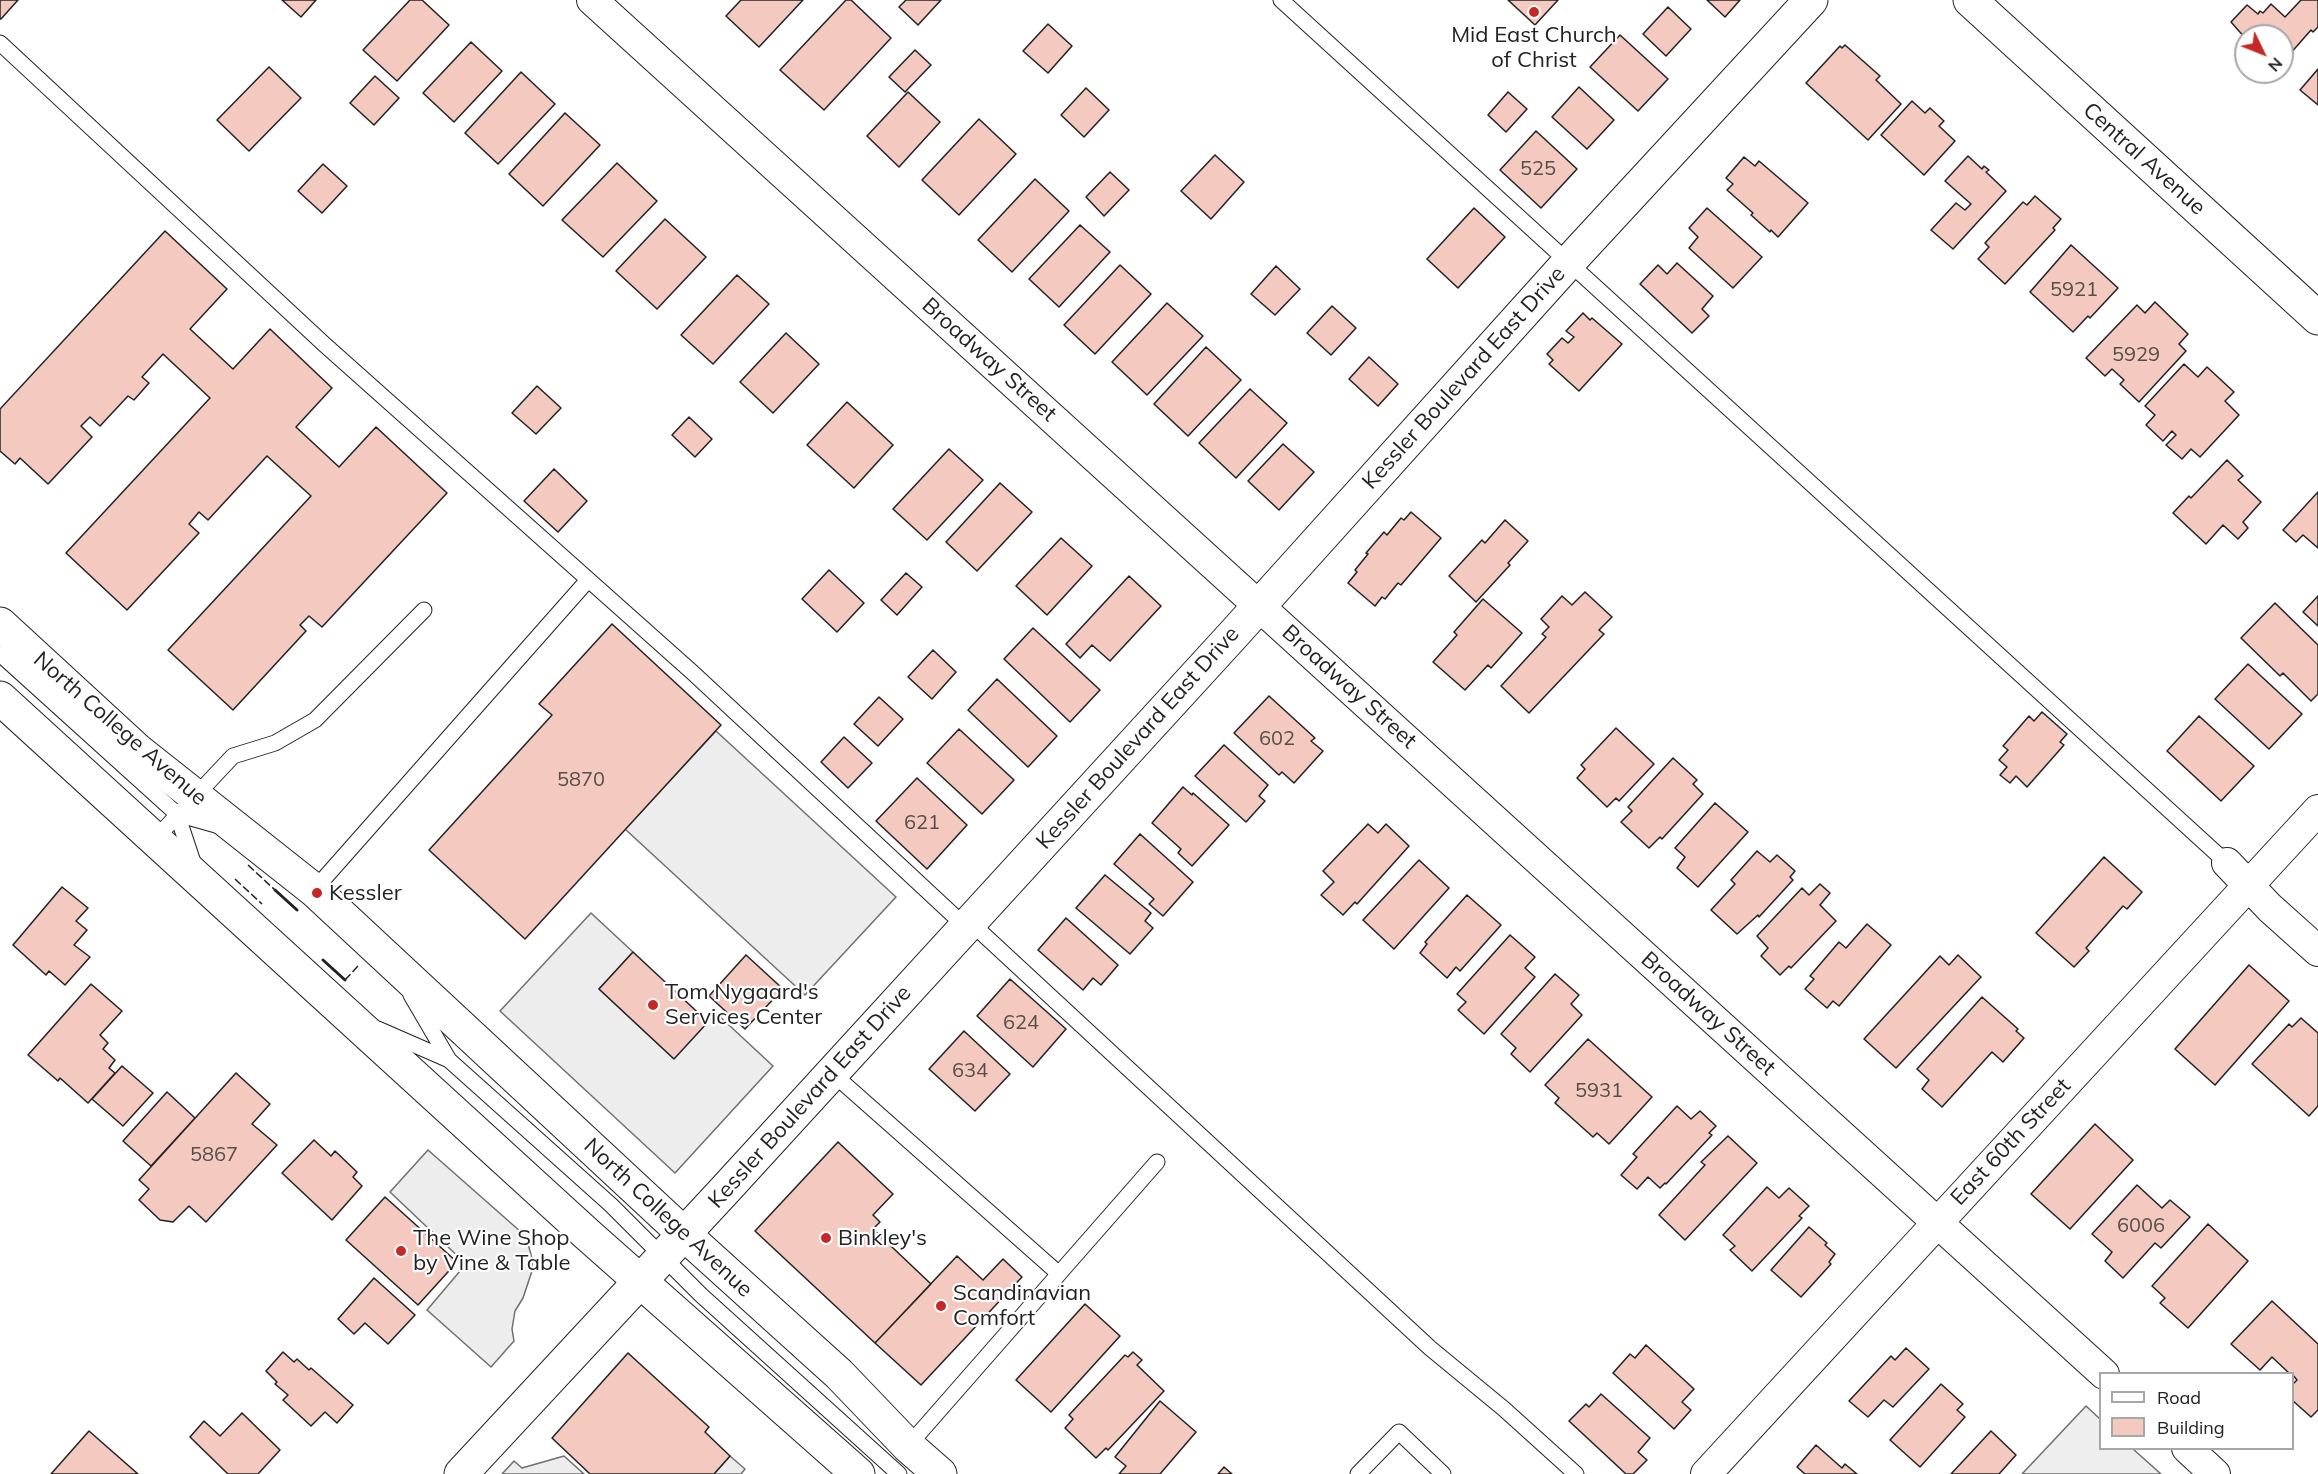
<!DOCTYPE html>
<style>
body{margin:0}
#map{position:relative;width:2318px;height:1474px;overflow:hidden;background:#fff;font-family:Mulish,sans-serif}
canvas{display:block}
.legend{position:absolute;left:2099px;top:1372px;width:195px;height:78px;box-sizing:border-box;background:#fff;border:2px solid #a7a7a7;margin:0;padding:8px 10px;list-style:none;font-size:18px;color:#222}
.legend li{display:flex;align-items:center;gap:12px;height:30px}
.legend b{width:30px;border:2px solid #a7a7a7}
.north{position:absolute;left:2234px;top:24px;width:60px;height:60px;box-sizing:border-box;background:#fff;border:2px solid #a7a7a7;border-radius:50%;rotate:133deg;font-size:16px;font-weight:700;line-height:24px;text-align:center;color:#222}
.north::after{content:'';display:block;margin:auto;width:21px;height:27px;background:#c62828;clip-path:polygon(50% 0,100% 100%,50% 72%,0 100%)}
</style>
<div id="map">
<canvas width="2318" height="1474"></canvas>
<ul class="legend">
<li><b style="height:8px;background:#fff"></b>Road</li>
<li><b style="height:16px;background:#f3c9c0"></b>Building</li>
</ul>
<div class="north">N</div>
</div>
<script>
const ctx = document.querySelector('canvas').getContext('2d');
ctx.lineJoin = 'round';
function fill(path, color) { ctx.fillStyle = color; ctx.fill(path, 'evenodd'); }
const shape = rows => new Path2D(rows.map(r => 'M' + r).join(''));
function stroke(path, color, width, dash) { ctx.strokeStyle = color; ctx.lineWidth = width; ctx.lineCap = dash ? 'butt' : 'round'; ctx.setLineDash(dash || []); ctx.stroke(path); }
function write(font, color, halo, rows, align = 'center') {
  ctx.font = font + ' Mulish,sans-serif'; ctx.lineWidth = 4.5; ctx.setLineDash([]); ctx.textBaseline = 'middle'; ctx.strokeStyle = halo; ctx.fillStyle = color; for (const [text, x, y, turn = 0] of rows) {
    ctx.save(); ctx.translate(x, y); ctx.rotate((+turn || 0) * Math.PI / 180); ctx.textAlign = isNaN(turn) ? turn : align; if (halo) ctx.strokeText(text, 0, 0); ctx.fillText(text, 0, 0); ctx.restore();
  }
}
const green = shape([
 [2086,1406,2100,1419,2100,1448,2133,1449,2161,1474,2022,1474,2086,1406]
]);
const parking = shape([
 [716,731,896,897,805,995,625,829,716,731],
 [591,913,633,952,599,989,673,1058,716,1013,773,1066,675,1173,500,1011,591,913],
 [428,1150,521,1232,528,1244,532,1258,532,1271,523,1298,515,1311,512,1329,514,1341,491,1367,427,1310,466,1264,390,1192,428,1150],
 [564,1456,584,1474,502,1474,514,1461,522,1468,564,1456],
 [730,1456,745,1469,741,1474,714,1474,730,1456]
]);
const building = shape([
 [0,0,18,0,1,19,0,19,0,0],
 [282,0,316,0,301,17,282,0],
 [410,0,422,0,449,25,397,81,363,50,410,0],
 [741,0,803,0,759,47,726,16,741,0],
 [846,0,851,0,891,38,824,110,780,70,846,0],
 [906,0,941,0,918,25,899,7,906,0],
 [1508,0,1558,0,1535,25,1508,0],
 [1707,0,1740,0,1725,17,1707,0],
 [2301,0,2318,0,2318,27,2313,32,2311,30,2282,63,2282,36,2246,36,2246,39,2231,22,2247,5,2258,14,2260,11,2263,13,2271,4,2285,17,2301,0],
 [1668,7,1691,29,1666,56,1643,34,1668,7],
 [1048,24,1072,46,1048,73,1023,51,1048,24],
 [1620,35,1668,79,1638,111,1590,67,1620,35],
 [471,42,502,71,454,122,423,93,471,42],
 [1845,45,1880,76,1876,80,1901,104,1868,140,1806,83,1840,46,1842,48,1845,45],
 [915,50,931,65,905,92,889,77,915,50],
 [269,67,301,98,249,151,217,120,269,67],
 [2318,69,2318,105,2300,90,2318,69],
 [521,72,555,104,498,164,465,133,521,72],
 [375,76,399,98,374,125,350,103,375,76],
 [1579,87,1614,120,1587,149,1552,117,1579,87],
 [1086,88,1109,110,1084,137,1061,115,1086,88],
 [908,92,940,122,899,167,867,136,908,92],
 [1508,92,1527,109,1506,132,1488,115,1508,92],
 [1912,101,1925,113,1930,108,1944,121,1939,126,1955,141,1924,175,1881,135,1912,101],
 [565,113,600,145,543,206,509,174,565,113],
 [979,119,1016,154,959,215,922,180,979,119],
 [1536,131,1577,169,1541,208,1500,170,1536,131],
 [1215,155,1244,182,1211,219,1181,191,1215,155],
 [1968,156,1982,169,1984,166,1989,170,1986,172,2006,191,1953,249,1931,230,1956,203,1965,210,1971,204,1945,181,1968,156],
 [1744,157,1755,166,1759,161,1808,203,1778,237,1771,230,1770,232,1751,215,1753,213,1727,190,1733,184,1726,178,1744,157],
 [617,163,657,201,603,257,562,220,617,163],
 [323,164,347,186,322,213,298,191,323,164],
 [1110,172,1129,190,1104,216,1086,197,1110,172],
 [1035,179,1069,211,1012,272,978,240,1035,179],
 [2035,196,2061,219,2053,228,2055,230,2005,284,1978,259,1989,247,1985,243,2023,202,2027,205,2035,196],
 [1474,208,1505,237,1458,288,1427,259,1474,208],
 [1707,208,1762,257,1733,288,1689,248,1698,237,1689,228,1707,208],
 [665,219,706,257,657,309,616,271,665,219],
 [1080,225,1110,252,1059,307,1029,279,1080,225],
 [165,231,227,289,190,329,233,369,270,329,332,388,296,427,339,467,376,427,447,493,322,627,309,616,300,625,306,631,233,710,168,650,311,496,267,456,208,520,199,512,189,524,199,533,127,610,66,553,210,398,163,354,142,377,149,383,134,400,128,396,100,426,90,417,81,426,92,437,48,484,20,458,15,464,0,451,0,409,165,231],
 [2071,245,2118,288,2090,318,2088,316,2073,332,2030,292,2071,245],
 [1677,263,1713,296,1702,309,1709,316,1692,333,1640,284,1658,265,1667,274,1677,263],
 [1120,265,1151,294,1095,354,1064,325,1120,265],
 [1276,266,1300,289,1275,315,1251,294,1276,266],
 [737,275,769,304,713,364,681,335,737,275],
 [2155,302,2188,334,2179,344,2186,351,2139,402,2120,384,2124,380,2112,369,2105,376,2086,358,2137,305,2145,313,2155,302],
 [1167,303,1203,336,1147,395,1112,362,1167,303],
 [1332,306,1356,328,1331,355,1307,333,1332,306],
 [1583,313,1590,320,1592,318,1622,344,1579,391,1549,364,1553,360,1547,354,1562,338,1568,343,1574,337,1566,331,1583,313],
 [786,333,819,364,773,413,740,382,786,333],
 [1206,347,1241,380,1188,436,1154,404,1206,347],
 [1369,357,1398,384,1378,406,1349,379,1369,357],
 [2184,364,2198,377,2207,367,2234,392,2225,401,2239,415,2200,457,2191,449,2182,459,2166,445,2176,435,2172,431,2163,441,2146,425,2155,415,2145,406,2184,364],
 [537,386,561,408,536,434,512,413,537,386],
 [1250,389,1287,423,1236,478,1199,443,1250,389],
 [847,402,893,445,854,488,807,445,847,402],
 [689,417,712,439,695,457,672,435,689,417],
 [1283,444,1314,472,1279,510,1248,481,1283,444],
 [949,449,983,480,927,540,893,509,949,449],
 [2227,460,2243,476,2238,480,2261,502,2243,522,2248,528,2238,539,2223,525,2206,544,2173,513,2189,496,2191,498,2227,460],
 [554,469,587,501,558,532,524,501,554,469],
 [1000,483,1032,512,977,571,946,542,1000,483],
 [2318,492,2318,548,2303,535,2296,542,2283,530,2318,492],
 [1411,512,1441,538,1401,585,1398,583,1385,599,1382,597,1375,606,1348,583,1357,572,1355,570,1368,554,1366,553,1384,532,1387,535,1401,518,1404,520,1411,512],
 [1505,520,1528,541,1508,563,1510,565,1476,602,1449,576,1482,540,1485,543,1505,520],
 [1061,538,1092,566,1047,615,1016,586,1061,538],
 [829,570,864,603,837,632,802,599,829,570],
 [906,573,922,587,897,615,881,600,906,573],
 [1129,576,1161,606,1110,661,1092,645,1080,658,1066,644,1129,576],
 [1585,592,1612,617,1599,630,1604,634,1529,713,1501,686,1546,637,1542,634,1549,627,1541,619,1562,596,1572,605,1585,592],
 [2318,596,2318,626,2303,612,2318,596],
 [1483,599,1522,633,1491,668,1488,665,1465,690,1433,662,1457,635,1454,632,1483,599],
 [2275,603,2318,645,2318,694,2311,701,2283,673,2280,676,2241,638,2275,603],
 [612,624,721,725,525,939,429,850,552,715,539,704,612,624],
 [1033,628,1100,690,1070,722,1004,659,1033,628],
 [933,650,956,672,932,699,908,677,933,650],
 [2248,664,2302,714,2269,749,2215,699,2248,664],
 [997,679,1057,736,1028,767,968,710,997,679],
 [1269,696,1315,738,1311,741,1323,751,1294,783,1282,772,1279,775,1234,733,1269,696],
 [879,697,903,719,878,746,854,724,879,697],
 [2042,712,2067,734,2060,742,2064,745,2027,787,2016,776,2010,783,2000,775,2007,767,1999,760,2008,750,2003,746,2029,716,2034,721,2042,712],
 [2199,716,2254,766,2221,801,2167,751,2199,716],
 [1616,728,1654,764,1619,801,1616,798,1607,807,1577,778,1585,769,1581,765,1616,728],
 [959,729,1014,780,982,814,927,763,959,729],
 [844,737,872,763,848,788,821,762,844,737],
 [1224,745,1268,785,1259,796,1265,801,1246,822,1195,776,1224,745],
 [1673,758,1697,780,1693,784,1703,794,1662,839,1660,837,1649,848,1621,822,1632,811,1628,807,1673,758],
 [917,778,967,825,927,869,876,821,917,778],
 [1183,787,1192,795,1193,793,1229,825,1192,866,1178,853,1181,849,1152,823,1183,787],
 [1715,803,1748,832,1698,887,1677,868,1685,857,1675,848,1715,803],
 [1368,824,1378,833,1386,824,1409,846,1357,904,1355,902,1343,915,1321,895,1334,882,1323,871,1368,824],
 [1140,834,1193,882,1163,916,1149,904,1154,899,1114,864,1140,834],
 [1757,851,1770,862,1777,855,1795,871,1790,877,1793,880,1759,917,1758,915,1737,934,1711,910,1735,884,1731,880,1757,851],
 [2104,857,2142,892,2127,909,2123,906,2086,948,2089,951,2074,967,2036,933,2104,857],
 [1419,860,1449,888,1394,949,1363,920,1419,860],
 [1105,875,1151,913,1145,921,1153,928,1130,954,1076,908,1105,875],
 [1820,884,1830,893,1820,905,1836,921,1791,968,1789,966,1780,975,1761,956,1768,948,1757,936,1802,888,1809,895,1820,884],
 [62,887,88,908,76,921,87,930,74,945,90,957,65,985,49,971,46,975,13,945,62,887],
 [1467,895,1501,925,1460,971,1456,967,1447,978,1420,953,1427,944,1425,942,1467,895],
 [1066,918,1118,965,1101,985,1093,978,1083,990,1038,950,1066,918],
 [1867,924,1891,945,1839,1006,1833,1001,1827,1008,1805,989,1814,979,1810,976,1839,942,1846,948,1867,924],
 [1510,935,1535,957,1525,968,1535,977,1484,1034,1458,1010,1466,1002,1457,994,1510,935],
 [633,952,708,1022,674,1059,599,989,633,952],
 [746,955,783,989,745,1029,709,996,746,955],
 [1958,955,1981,977,1896,1068,1864,1039,1940,956,1949,965,1958,955],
 [2249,965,2289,1001,2215,1085,2175,1049,2249,965],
 [1555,974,1579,995,1571,1004,1582,1015,1530,1072,1511,1054,1516,1048,1501,1034,1555,974],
 [1010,979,1066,1029,1033,1067,977,1016,1010,979],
 [91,984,122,1011,100,1035,108,1043,103,1049,115,1060,109,1068,115,1073,88,1103,60,1078,58,1081,28,1055,91,984],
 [1982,997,2018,1029,2016,1031,2024,1038,2003,1062,1992,1052,1942,1107,1922,1089,1929,1080,1917,1069,1982,997],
 [2301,1018,2318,1033,2318,1106,2309,1116,2252,1064,2289,1024,2292,1027,2301,1018],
 [964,1031,1010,1074,975,1111,929,1069,964,1031],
 [1588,1039,1652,1097,1609,1144,1597,1133,1593,1137,1555,1103,1559,1098,1545,1085,1588,1039],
 [122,1066,153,1093,123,1126,92,1099,122,1066],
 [236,1073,270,1104,252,1124,277,1145,206,1222,189,1206,173,1222,160,1220,139,1200,149,1189,139,1180,236,1073],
 [167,1092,195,1118,151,1166,123,1141,167,1092],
 [1677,1106,1691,1119,1700,1111,1716,1126,1709,1133,1712,1135,1666,1184,1665,1183,1660,1188,1648,1177,1637,1189,1621,1175,1637,1157,1633,1154,1677,1106],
 [2095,1124,2133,1160,2070,1229,2031,1194,2095,1124],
 [1728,1136,1757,1163,1685,1240,1659,1215,1705,1165,1701,1162,1728,1136],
 [314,1140,331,1156,335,1151,357,1172,353,1177,362,1186,332,1220,282,1173,314,1140],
 [838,1142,893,1194,873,1215,880,1222,873,1229,931,1284,875,1343,755,1231,838,1142],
 [2137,1185,2162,1208,2170,1200,2190,1217,2161,1248,2155,1243,2123,1278,2105,1261,2112,1252,2092,1234,2137,1185],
 [1767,1187,1779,1198,1789,1188,1809,1206,1799,1216,1802,1218,1752,1271,1730,1250,1735,1246,1723,1235,1767,1187],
 [385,1197,457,1262,418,1305,346,1240,385,1197],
 [2208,1224,2248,1261,2188,1328,2160,1303,2165,1298,2152,1286,2208,1224],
 [1809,1227,1827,1243,1825,1245,1835,1254,1829,1262,1831,1264,1801,1297,1771,1270,1809,1227],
 [957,1256,983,1280,1003,1259,1022,1277,921,1385,875,1343,957,1256],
 [374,1278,415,1315,388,1344,365,1323,354,1334,338,1319,374,1278],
 [2272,1301,2318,1344,2318,1410,2311,1417,2292,1400,2292,1385,2297,1380,2292,1374,2290,1374,2272,1357,2260,1370,2231,1344,2272,1301],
 [1085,1304,1120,1336,1051,1412,1016,1380,1085,1304],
 [1646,1345,1694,1389,1682,1402,1691,1410,1674,1429,1613,1373,1630,1354,1635,1358,1646,1345],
 [1906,1348,1929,1369,1893,1407,1884,1400,1868,1417,1849,1401,1891,1356,1895,1360,1906,1348],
 [283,1352,294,1362,297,1359,309,1370,311,1368,353,1405,337,1423,325,1412,311,1426,283,1400,288,1395,275,1384,277,1382,266,1371,283,1352],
 [1133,1352,1142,1360,1137,1365,1164,1391,1108,1450,1106,1448,1096,1458,1065,1428,1073,1419,1069,1415,1125,1355,1128,1357,1133,1352],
 [628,1353,709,1427,705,1432,730,1456,714,1474,590,1474,552,1438,628,1353],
 [1941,1384,1963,1404,1957,1410,1965,1417,1920,1467,1890,1440,1941,1384],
 [1601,1394,1650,1438,1638,1452,1647,1460,1633,1474,1626,1474,1569,1421,1586,1404,1589,1407,1601,1394],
 [1160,1401,1196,1432,1160,1474,1119,1474,1126,1466,1115,1457,1160,1401],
 [242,1413,280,1450,258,1474,228,1474,190,1437,204,1421,220,1436,242,1413],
 [89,1431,138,1474,51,1474,89,1431],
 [1991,1431,2016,1455,1999,1474,1951,1474,1991,1431],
 [1816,1445,1842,1468,1845,1464,1857,1474,1805,1474,1797,1467,1816,1445],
 [1224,1467,1232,1474,1218,1474,1224,1467]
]);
const lane = shape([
 [1281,0,2227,863],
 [0,43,325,345,692,672,966,927],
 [0,654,177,814,216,825],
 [177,814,194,865],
 [155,839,233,756,275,743,315,720,424,610],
 [314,890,588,580],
 [970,922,1430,1348,1504,1409,1576,1474],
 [411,995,449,1060,611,1205,701,1295,899,1474],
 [378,1029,449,1060],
 [832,1073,1058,1273],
 [908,1446,1157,1162],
 [1358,1474,1399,1432,1443,1474]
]);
const street = shape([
 [592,0,2104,1374],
 [2227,863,2270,908,2318,951],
 [2187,1448,2215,1474],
 [1706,1474,2318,810]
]);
const secondary = shape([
 [1970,0,2318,318],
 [0,624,137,750,314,890,684,1234,839,1374,908,1446,940,1474],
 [0,698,588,1235,858,1474]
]);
const primary = shape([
 [461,1474,724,1191,1233,635,1568,263,1811,0]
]);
const fence = shape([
 [248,865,275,890],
 [235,879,262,904],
 [345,980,358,966]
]);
const wall = shape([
 [275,890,297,910],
 [323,960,345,980]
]);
const markers = [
 [1534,12,6,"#c62828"],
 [317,893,6,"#c62828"],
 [653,1005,6,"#c62828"],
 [826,1238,6,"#c62828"],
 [401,1251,6,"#c62828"],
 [941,1306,6,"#c62828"]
];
const numberNames = [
 ["525",1538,169],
 ["5921",2074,290],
 ["5929",2136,355],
 ["602",1277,739],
 ["5870",581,780],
 ["621",922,823],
 ["624",1021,1023],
 ["634",970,1071],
 ["5931",1599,1091],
 ["5867",214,1155],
 ["6006",2141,1226]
];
const poiNames = [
 ["Mid East Church",1534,35,"center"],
 ["of Christ",1534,60,"center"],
 ["Kessler",329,893],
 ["Tom Nygaard's",665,992],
 ["Services Center",665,1017],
 ["The Wine Shop",413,1238],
 ["by Vine & Table",413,1263],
 ["Binkley's",838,1238],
 ["Scandinavian",953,1293],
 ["Comfort",953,1318]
];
const streetNames = [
 ["Central Avenue",2144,159,42],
 ["Broadway Street",989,360,42],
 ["Kessler Boulevard East Drive",1464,378,-48],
 ["Broadway Street",1349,687,42],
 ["North College Avenue",120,729,41],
 ["Kessler Boulevard East Drive",1138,738,-48],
 ["Broadway Street",1708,1014,42],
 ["Kessler Boulevard East Drive",810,1097,-48],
 ["East 60th Street",2011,1142,-47],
 ["North College Avenue",668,1218,43]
];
fill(green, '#eee');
stroke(green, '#6f6f6f', 1.5);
fill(parking, '#ededed');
stroke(parking, '#6f6f6f', 1.5);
fill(building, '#f3c9c0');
stroke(building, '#222', 1.5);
stroke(lane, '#222', 17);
stroke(street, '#222', 32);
stroke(secondary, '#222', 35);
stroke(primary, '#222', 35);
stroke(lane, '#fff', 15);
stroke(street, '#fff', 30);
stroke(secondary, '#fff', 33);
stroke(primary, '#fff', 33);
stroke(fence, '#222', 1.5, [8, 3]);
stroke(wall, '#222', 3);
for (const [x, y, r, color] of markers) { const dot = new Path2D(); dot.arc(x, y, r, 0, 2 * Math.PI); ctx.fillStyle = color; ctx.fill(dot); stroke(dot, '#fff', 2); }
write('20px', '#564c4a', null, numberNames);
write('22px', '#222', '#fff', poiNames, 'left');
write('22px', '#222', '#fff', streetNames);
</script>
